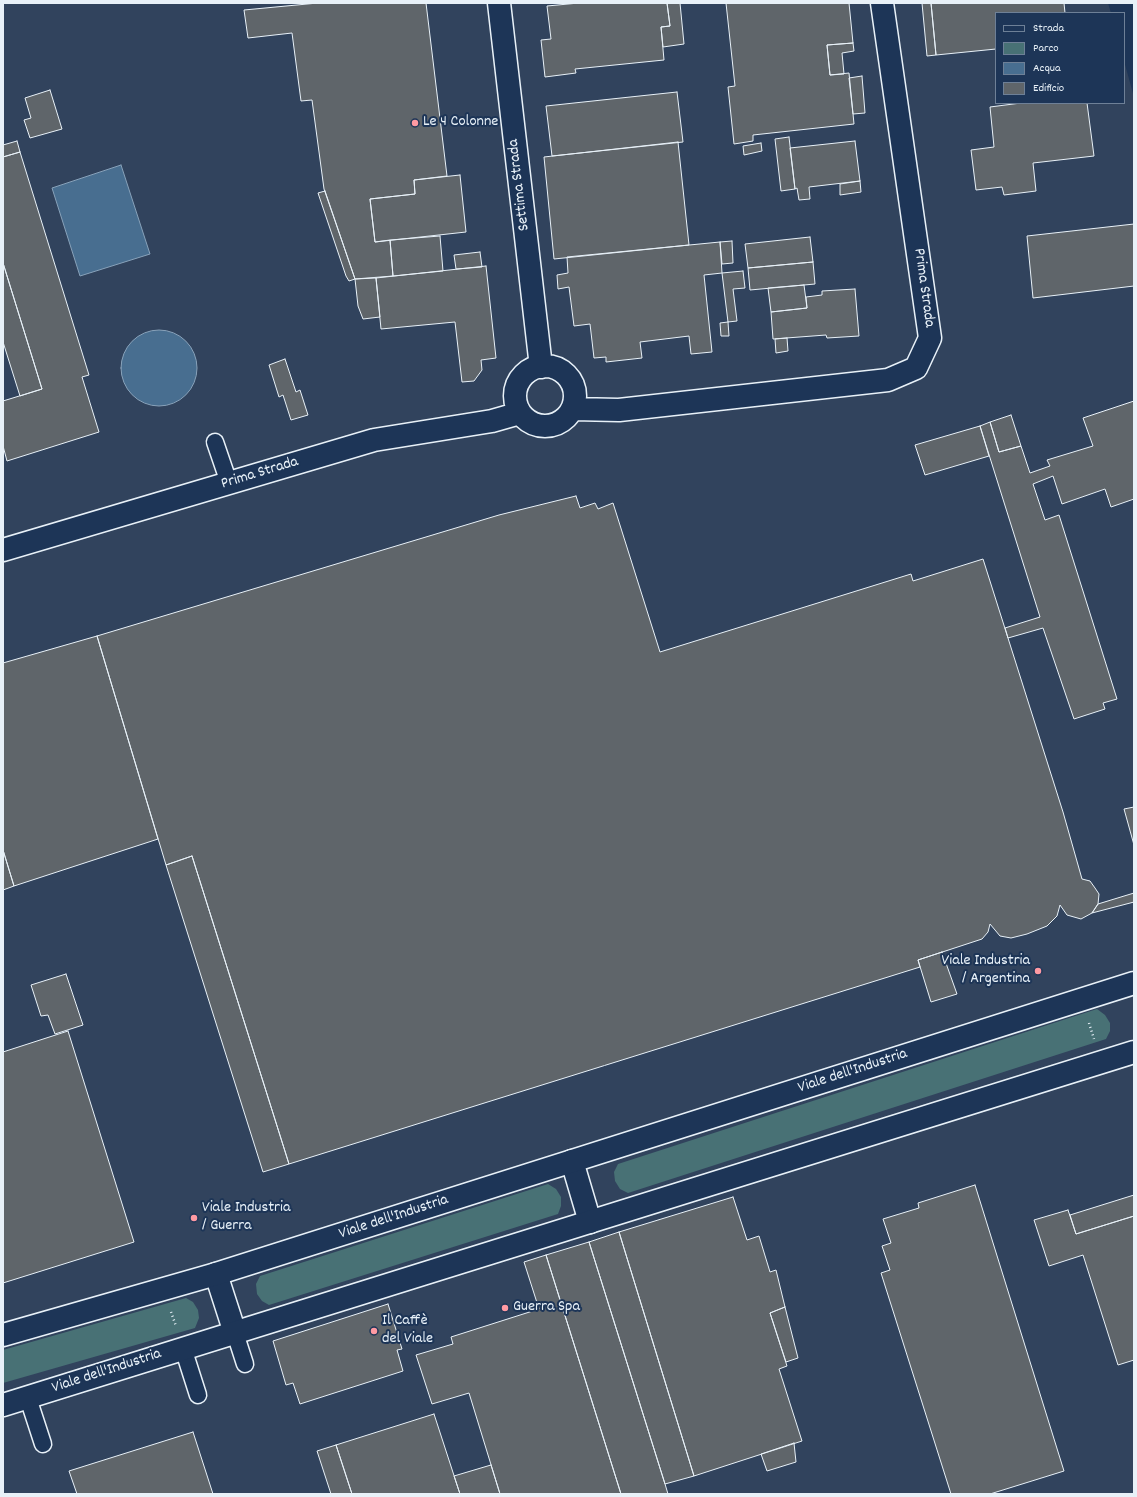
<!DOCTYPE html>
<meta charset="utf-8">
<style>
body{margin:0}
#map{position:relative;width:1137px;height:1497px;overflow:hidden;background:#1d3557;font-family:Dekko,sans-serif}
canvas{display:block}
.frame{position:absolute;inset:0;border:4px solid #e8f1f8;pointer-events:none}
.legend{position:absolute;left:995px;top:12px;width:130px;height:92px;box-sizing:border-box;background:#1d3557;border:1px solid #6e8097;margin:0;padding:5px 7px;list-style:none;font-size:12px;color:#e8f1f8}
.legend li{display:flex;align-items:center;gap:8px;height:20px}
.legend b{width:20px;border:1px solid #6e8097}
</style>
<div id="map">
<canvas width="1137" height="1497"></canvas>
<div class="frame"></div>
<ul class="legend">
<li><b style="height:5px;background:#1d3557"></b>Strada</li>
<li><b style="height:11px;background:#487175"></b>Parco</li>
<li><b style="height:11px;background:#486e90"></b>Acqua</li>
<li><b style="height:11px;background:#5f656a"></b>Edificio</li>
</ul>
</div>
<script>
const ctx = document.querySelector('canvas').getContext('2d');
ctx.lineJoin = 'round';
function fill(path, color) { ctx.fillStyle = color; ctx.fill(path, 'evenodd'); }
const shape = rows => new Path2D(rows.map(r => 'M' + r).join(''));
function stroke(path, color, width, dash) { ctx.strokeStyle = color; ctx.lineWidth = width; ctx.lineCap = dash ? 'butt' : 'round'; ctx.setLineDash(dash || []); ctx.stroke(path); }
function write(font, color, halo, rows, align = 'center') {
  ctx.font = font + ' Dekko,sans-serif'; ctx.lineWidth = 4; ctx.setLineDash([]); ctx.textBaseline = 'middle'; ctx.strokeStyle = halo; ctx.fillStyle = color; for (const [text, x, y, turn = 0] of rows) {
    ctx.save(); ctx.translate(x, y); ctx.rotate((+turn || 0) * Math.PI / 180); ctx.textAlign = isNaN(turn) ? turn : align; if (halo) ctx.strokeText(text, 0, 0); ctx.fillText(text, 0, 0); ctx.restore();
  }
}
const built = shape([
 [3,3,1108,3,1111,13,996,13,996,103,1124,103,1124,61,1134,97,1134,1494,3,1494]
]);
const green = shape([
 [1097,1009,1105,1015,1110,1023,1110,1031,1106,1039,628,1193,620,1189,615,1181,614,1172,618,1164],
 [548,1184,556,1189,561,1197,561,1206,558,1214,269,1305,262,1301,257,1294,256,1284,260,1276],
 [186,1298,193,1302,198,1310,199,1318,195,1328,3,1383,3,1350]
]);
const water = shape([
 [121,165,150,254,80,276,52,188,121,165],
 '121 368a38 38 0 1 1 76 0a38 38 0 1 1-76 0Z'
]);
const building = shape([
 [318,3,426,3,447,176,414,180,415,194,370,199,375,242,390,240,393,276,355,279,324,189,312,100,301,101,292,33,248,38,244,10,318,3],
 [579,3,667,3,670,26,661,27,664,60,575,69,576,73,545,77,541,40,551,39,547,6,579,3],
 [667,3,680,3,684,44,663,47,661,27,670,26,667,3],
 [726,3,849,3,853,43,827,45,830,75,849,73,854,124,753,135,753,141,734,144,728,87,735,86,726,3],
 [922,3,931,3,936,55,927,56,922,3],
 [931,3,1064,3,1065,13,996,13,996,49,936,55,931,3],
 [853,43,854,51,842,53,844,74,830,75,827,45,853,43],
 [862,76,865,113,853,114,849,78,862,76],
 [50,90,62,129,30,138,24,120,31,118,25,98,50,90],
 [677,92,683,142,552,156,546,106,677,92],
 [1021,103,1087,103,1094,156,1033,163,1036,191,1004,195,1002,187,976,190,971,150,994,147,990,107,1021,103],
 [789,137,795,189,781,191,775,139,789,137],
 [17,141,20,152,3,157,3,145,17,141],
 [855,141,860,181,809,187,810,199,799,200,797,188,795,189,790,148,855,141],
 [678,142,689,245,554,259,544,157,678,142],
 [761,143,762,151,744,155,743,146,761,143],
 [20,152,89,375,82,377,99,432,7,461,3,446,3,401,42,389,3,263,3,157,20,152],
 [460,175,466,232,375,242,370,199,415,194,414,180,460,175],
 [860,181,861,192,840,195,840,184,860,181],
 [325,191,355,279,349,281,346,276,318,193,325,191],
 [1134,224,1134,286,1033,298,1027,236,1134,224],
 [440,236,443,271,393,276,390,240,440,236],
 [810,237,813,262,748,268,745,244,810,237],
 [732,241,733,263,722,264,720,242,732,241],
 [720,242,722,273,704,275,712,352,691,354,689,336,640,342,642,358,606,362,606,357,594,358,590,324,574,326,569,287,558,289,557,275,568,273,567,257,720,242],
 [480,252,482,267,456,269,454,255,480,252],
 [813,262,815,284,750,290,748,268,813,262],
 [3,263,42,389,20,396,3,342,3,263],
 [486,266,496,358,481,360,482,370,474,381,462,382,455,322,381,329,376,278,486,266],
 [743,271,745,288,733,289,737,321,728,322,722,273,743,271],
 [376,278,380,317,363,319,358,306,355,279,376,278],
 [804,285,807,308,771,312,768,288,804,285],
 [855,289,859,336,827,338,826,335,773,339,771,312,807,308,806,297,822,295,822,291,855,289],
 [728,322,729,336,721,336,720,323,728,322],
 [787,338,788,351,776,353,775,339,787,338],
 [285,359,296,392,300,390,308,415,291,420,283,395,279,397,269,365,285,359],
 [1134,401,1134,499,1111,507,1105,489,1062,504,1053,476,1033,484,1045,520,1059,515,1117,699,1103,703,1105,709,1074,719,1043,628,1008,638,1005,628,1040,617,980,426,990,422,999,452,1021,446,1030,473,1050,466,1047,460,1093,446,1083,418,1134,401],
 [1011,415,1021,446,999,452,990,422,1011,415],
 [980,426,989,456,925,475,915,445,980,426],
 [576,496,580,508,595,503,598,509,613,503,660,652,911,574,913,581,983,559,1063,812,1082,879,1090,881,1095,888,1099,894,1098,904,1092,913,1081,919,1067,915,1060,905,1057,916,1047,926,1027,934,1011,938,1000,936,990,924,988,932,982,939,918,960,920,967,289,1164,192,856,166,865,97,636,499,515,576,496],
 [97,636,158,839,14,886,3,850,3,663,97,636],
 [1134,807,1134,845,1124,809,1134,807],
 [3,850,14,886,3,890,3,850],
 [192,856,289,1164,263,1172,166,865,192,856],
 [1134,893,1134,902,1092,913,1098,904,1134,893],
 [942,952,957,994,931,1002,918,960,942,952],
 [66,974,83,1025,55,1034,48,1015,41,1016,31,985,66,974],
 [68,1031,134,1242,3,1283,3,1052,68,1031],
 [975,1185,1064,1471,990,1494,951,1494,881,1273,890,1270,882,1246,891,1243,883,1219,919,1208,918,1203,975,1185],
 [1134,1195,1134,1216,1076,1234,1070,1215,1134,1195],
 [733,1197,747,1240,759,1236,770,1272,776,1270,785,1307,770,1313,787,1366,779,1369,802,1441,694,1476,619,1232,733,1197],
 [1068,1210,1076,1234,1134,1216,1134,1360,1118,1365,1083,1255,1049,1266,1034,1220,1068,1210],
 [619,1232,694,1476,665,1484,589,1242,619,1232],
 [589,1242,665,1484,668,1494,621,1494,546,1255,589,1242],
 [546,1255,621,1494,500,1494,469,1393,432,1404,416,1355,453,1344,451,1337,539,1309,524,1262,546,1255],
 [388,1304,402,1349,397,1350,403,1371,300,1404,293,1383,286,1385,273,1341,388,1304],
 [785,1307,798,1358,786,1362,770,1313,785,1307],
 [434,1414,460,1494,352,1494,336,1445,434,1414],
 [193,1432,213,1494,77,1494,69,1471,193,1432],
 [794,1443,796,1462,767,1471,761,1454,794,1443],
 [336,1445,352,1494,331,1494,317,1451,336,1445],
 [491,1465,500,1494,460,1494,454,1476,491,1465]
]);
const path = shape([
 [1089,1023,1094,1039],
 [171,1312,176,1326]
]);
const lane = shape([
 [215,442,229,483],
 [235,1333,245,1364],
 [183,1348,198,1395],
 [28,1398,43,1444]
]);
const street = shape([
 [499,3,541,367],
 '515 396a30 30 0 1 1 60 0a30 30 0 1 1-60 0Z',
 [573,409,619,410,888,380,916,368,930,338,882,3],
 [3,550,374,440,492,421,520,413],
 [572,1161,590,1222],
 [216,1274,235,1333]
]);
const secondary = shape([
 [3,1335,216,1274,1134,983],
 [3,1405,1134,1052]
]);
const markers = [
 [415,123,4,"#ff9aa2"],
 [1038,971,4,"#ff9aa2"],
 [194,1218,4,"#ff9aa2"],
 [505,1308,4,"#ff9aa2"],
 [374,1331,4,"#ff9aa2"]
];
const poiNames = [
 ["Le 4 Colonne",423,123],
 ["Viale Industria",1030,962,"right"],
 ["/ Argentina",1030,980,"right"],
 ["Viale Industria",202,1209],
 ["/ Guerra",202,1227],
 ["Guerra Spa",513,1308],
 ["Il Caffè",382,1322],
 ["del Viale",382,1340]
];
const streetNames = [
 ["Settima Strada",520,185,-97],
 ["Prima Strada",923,288,82],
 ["Prima Strada",260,474,-17],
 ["Viale dell'Industria",853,1072,-18],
 ["Viale dell'Industria",394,1218,-18],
 ["Viale dell'Industria",107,1372,-18]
];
fill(built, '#31435d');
fill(green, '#487175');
fill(water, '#486e90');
stroke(water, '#88a2ba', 1);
fill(building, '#5f656a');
stroke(building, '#e8f1f8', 1);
stroke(lane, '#e8f1f8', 19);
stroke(street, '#e8f1f8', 25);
stroke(secondary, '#e8f1f8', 25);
stroke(path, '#e8f1f8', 2.5, [1, 3]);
stroke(lane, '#1d3557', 16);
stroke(street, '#1d3557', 22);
stroke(secondary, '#1d3557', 22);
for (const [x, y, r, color] of markers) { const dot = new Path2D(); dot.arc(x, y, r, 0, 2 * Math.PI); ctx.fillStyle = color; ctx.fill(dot); stroke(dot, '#1d3557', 1.5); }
write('16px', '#e8f1f8', '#1d3557', poiNames, 'left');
write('16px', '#e8f1f8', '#1d3557', streetNames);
</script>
